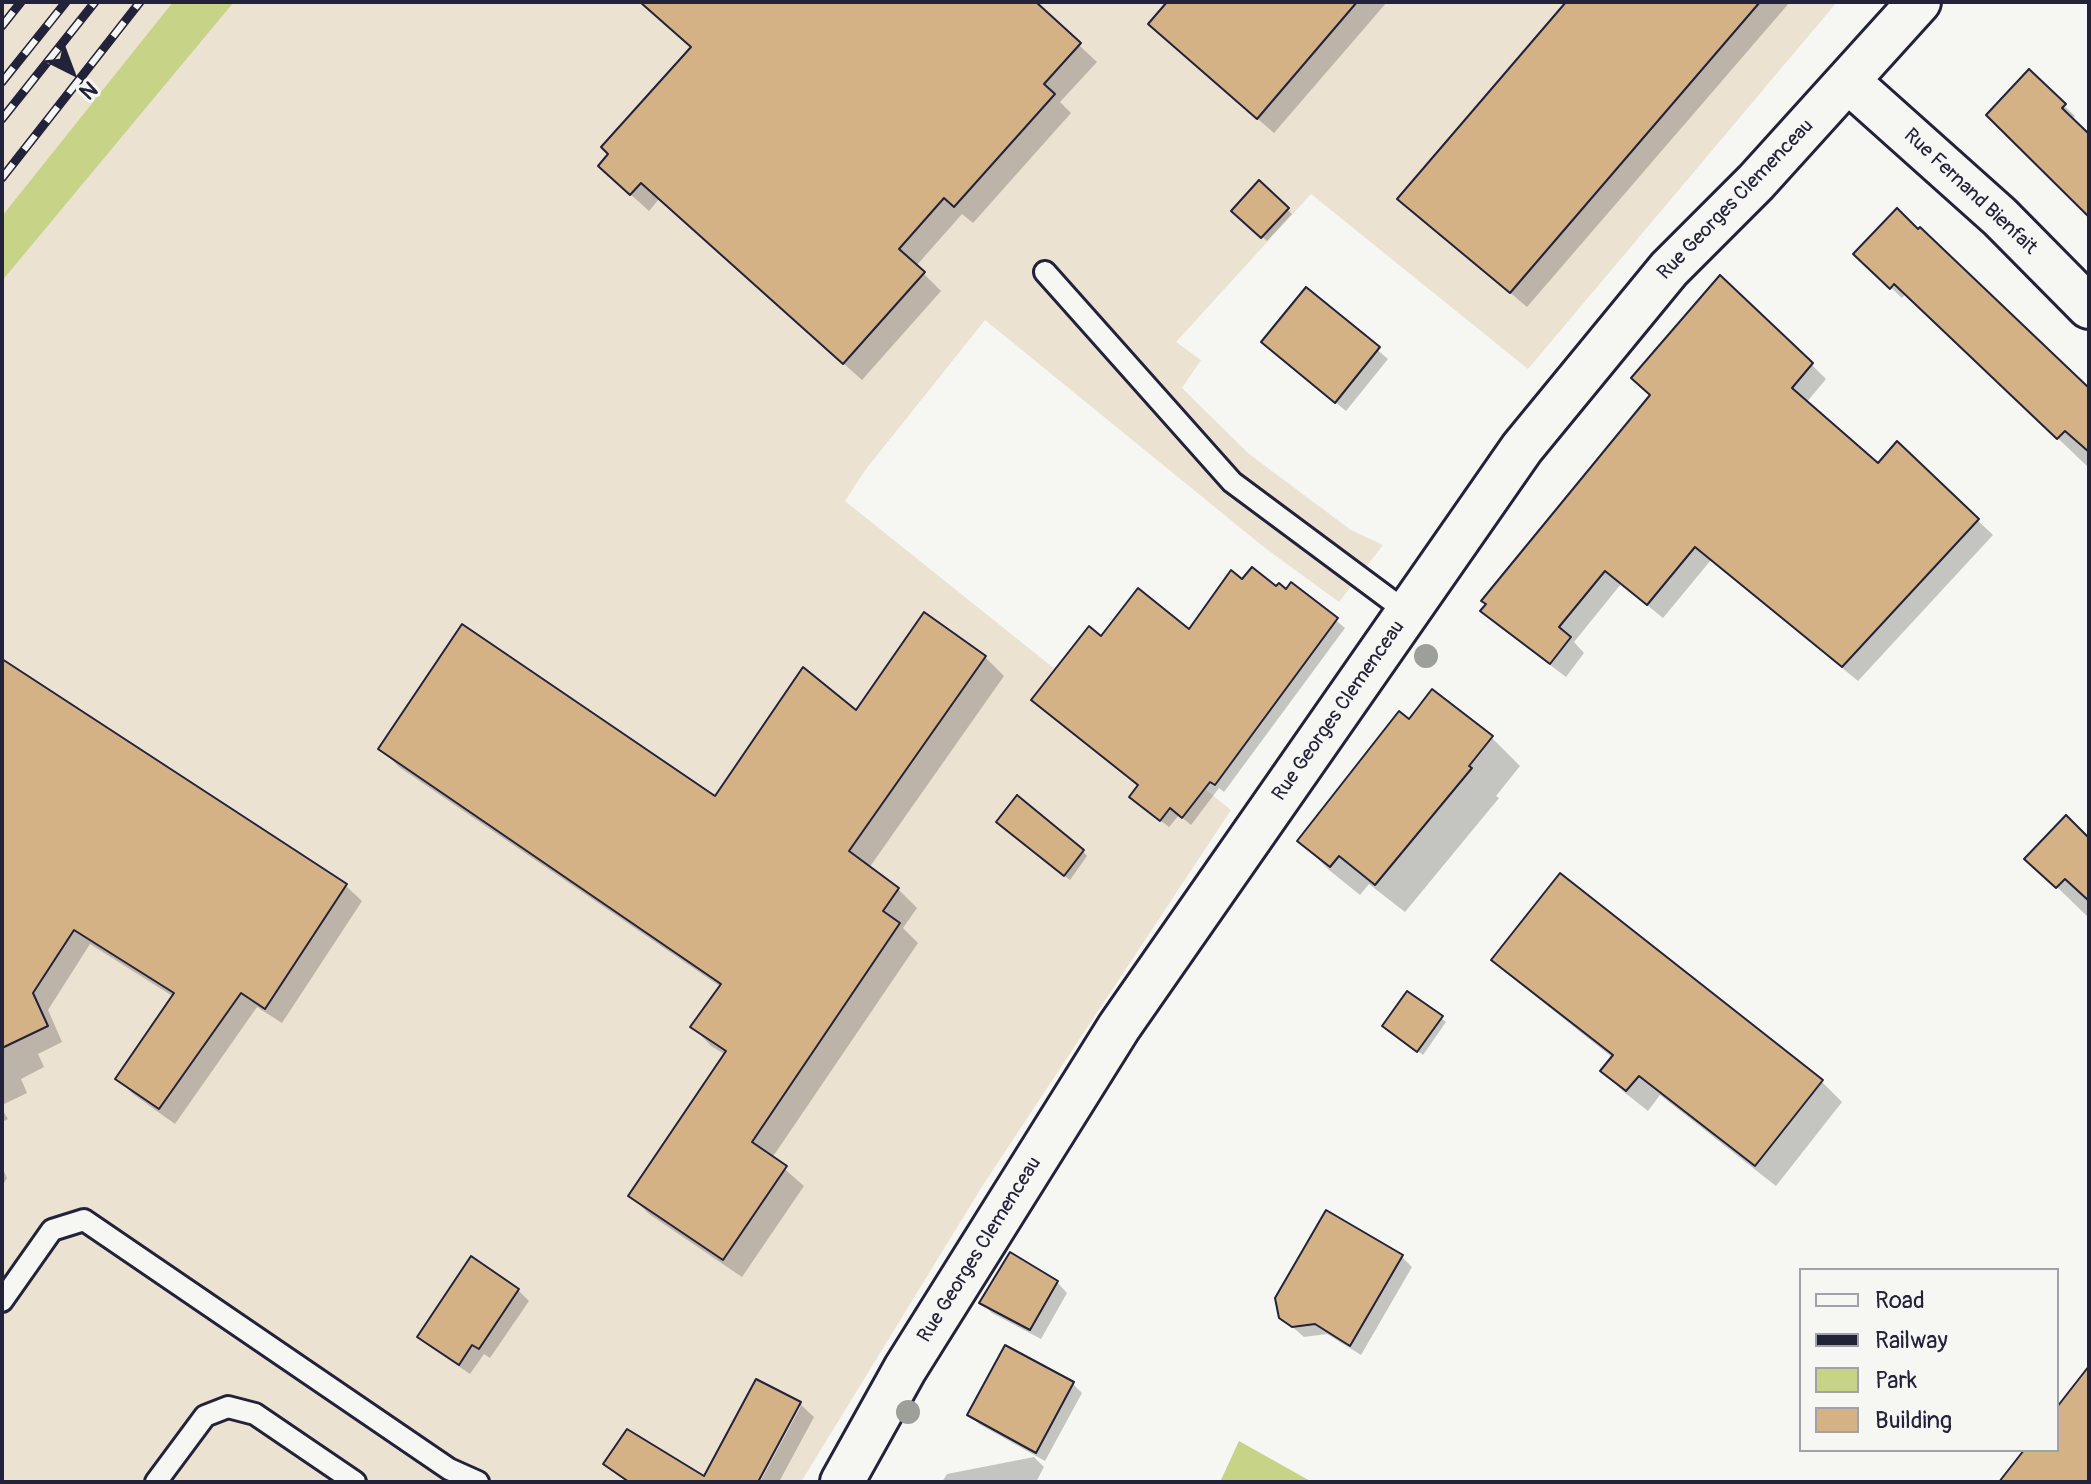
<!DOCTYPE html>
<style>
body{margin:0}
#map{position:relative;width:2091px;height:1484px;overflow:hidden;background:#f6f6f2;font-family:Pangolin,sans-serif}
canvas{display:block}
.frame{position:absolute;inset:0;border:4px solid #22223b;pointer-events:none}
.legend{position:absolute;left:1799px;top:1268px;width:260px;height:184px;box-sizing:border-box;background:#f6f6f2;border:2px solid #a1a1a9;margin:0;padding:10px 14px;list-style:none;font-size:24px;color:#22223b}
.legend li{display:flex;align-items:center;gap:16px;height:40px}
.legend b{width:40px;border:2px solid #a1a1a9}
.north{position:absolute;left:32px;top:32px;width:80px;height:80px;-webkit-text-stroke:6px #f6f6f2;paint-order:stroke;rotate:138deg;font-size:22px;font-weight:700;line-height:32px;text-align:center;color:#22223b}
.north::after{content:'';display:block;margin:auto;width:28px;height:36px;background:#22223b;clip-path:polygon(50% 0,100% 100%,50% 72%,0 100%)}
</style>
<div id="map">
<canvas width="2091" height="1484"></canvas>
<div class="frame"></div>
<ul class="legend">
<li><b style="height:10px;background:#f6f6f2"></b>Road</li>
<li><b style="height:10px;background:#22223b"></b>Railway</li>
<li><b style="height:22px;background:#c7d387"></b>Park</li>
<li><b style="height:22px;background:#d4b286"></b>Building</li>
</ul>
<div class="north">N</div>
</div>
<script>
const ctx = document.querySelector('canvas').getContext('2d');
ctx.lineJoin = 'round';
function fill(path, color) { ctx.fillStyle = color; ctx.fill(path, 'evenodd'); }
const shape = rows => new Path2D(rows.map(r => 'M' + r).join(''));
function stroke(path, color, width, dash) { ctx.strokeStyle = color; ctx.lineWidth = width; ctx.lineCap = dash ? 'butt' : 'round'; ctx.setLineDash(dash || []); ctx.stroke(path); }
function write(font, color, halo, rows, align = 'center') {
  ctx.font = font + ' Pangolin,sans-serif'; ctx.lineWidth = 8; ctx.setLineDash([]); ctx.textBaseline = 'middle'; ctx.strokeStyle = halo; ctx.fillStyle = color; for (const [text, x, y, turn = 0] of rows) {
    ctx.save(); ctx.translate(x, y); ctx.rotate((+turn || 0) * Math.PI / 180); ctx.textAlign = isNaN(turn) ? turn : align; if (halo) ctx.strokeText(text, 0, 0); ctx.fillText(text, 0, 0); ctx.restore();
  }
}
const built = shape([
 [2,2,174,2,2,216],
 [234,2,1837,2,1528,369,1311,194,1176,342,1201,360,1182,388,1249,454,1351,530,1383,545,1339,602,1265,548,985,320,866,469,845,501,1231,810,983,1185,801,1482,2,1482,2,281]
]);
const green = shape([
 [173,2,234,2,2,281,2,216],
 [1239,1441,1312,1482,1220,1482]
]);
const shadow = shape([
 [641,2,1033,2,1097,62,1060,102,1071,113,973,223,962,214,916,266,941,291,862,380,659,199,649,211,618,183,692,48],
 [1170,2,1387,2,1274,133,1167,40],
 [1568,2,1790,2,1527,307,1399,198],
 [2029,72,2075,116,2071,120,2089,137,2089,212],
 [1259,183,1292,214,1267,241,1233,210],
 [1856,254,2089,391,2089,468,1906,293,1902,298],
 [1306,289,1388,359,1346,411,1274,351],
 [1811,364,1826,379,1806,403,1878,466,1897,444,1993,535,1858,681,1711,560,1663,618,1621,584,1574,642,1584,653,1566,677,1498,626,1483,611],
 [1243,582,1286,592,1292,584,1345,628,1224,792,1219,788,1191,825,1179,815,1169,827,1140,805,1140,786,1101,638,1189,632],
 [985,657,1004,676,869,868,898,889,917,908,903,928,918,943,772,1158,804,1186,742,1277,649,1214,630,1195,726,1055,711,1046,693,1027,721,987,399,767,380,748,715,799,857,713],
 [2,661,346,886,362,901,282,1023,257,1007,175,1124,133,1094,117,1078,174,997,90,944,48,1010,62,1042,38,1054,44,1067,21,1079,27,1093,2,1105],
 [1409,722,1491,737,1520,766,1496,796,1499,798,1405,912,1369,884,1360,895,1329,870,1300,841],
 [1003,827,1083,851,1087,856,1070,880],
 [2089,840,2089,918,2027,858],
 [1494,960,1821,1081,1842,1102,1776,1186,1660,1095,1648,1111,1624,1092,1603,1071,1613,1058,1515,980],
 [1441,1018,1446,1022,1423,1055,1389,1031],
 [2,1109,8,1119,2,1122],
 [2,1167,7,1178,2,1186],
 [1401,1256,1412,1267,1361,1355,1327,1334,1304,1337,1281,1317],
 [1057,1282,1067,1293,1041,1339,992,1313,982,1303],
 [518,1290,529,1301,490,1358,484,1354,470,1374,430,1347,420,1336],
 [756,1382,800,1404,814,1417,779,1482,760,1482,801,1406,797,1406,756,1482,626,1482,606,1464,628,1432,704,1479],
 [1073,1384,1082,1393,1045,1461,979,1424,969,1415],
 [1034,1457,1044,1467,1036,1482,942,1482,947,1474]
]);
const building = shape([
 [640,2,1036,2,1081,43,1044,84,1055,94,954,207,944,198,899,249,925,272,843,364,641,183,630,195,598,166,608,154,601,147,691,47,640,2],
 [1167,2,1357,2,1257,119,1148,24,1167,2],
 [1566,2,1760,2,1510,293,1397,199,1566,2],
 [2029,69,2066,104,2062,108,2089,134,2089,217,1986,115,2029,69],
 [1259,180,1289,208,1261,238,1231,211,1259,180],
 [1897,208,1918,229,1920,227,2089,388,2089,452,2065,431,2057,439,1894,284,1890,289,1853,254,1897,208],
 [1720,275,1813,363,1792,388,1878,463,1897,441,1979,519,1842,667,1695,547,1647,605,1605,571,1559,627,1571,637,1550,664,1480,611,1486,604,1481,601,1650,395,1631,378,1720,275],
 [1306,287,1380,347,1335,403,1261,342,1306,287],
 [1252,567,1276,586,1279,583,1286,589,1291,582,1338,618,1215,785,1210,782,1182,818,1170,808,1160,821,1129,797,1138,785,1031,700,1089,626,1101,636,1138,588,1189,629,1231,570,1242,579,1252,567],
 [924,612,986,656,849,851,899,888,883,911,900,923,752,1142,787,1166,723,1260,628,1196,726,1051,690,1027,721,984,378,749,462,624,715,796,803,667,856,710,924,612],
 [2,659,347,884,265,1009,241,993,159,1109,115,1079,174,993,74,930,33,993,48,1026,2,1048,2,659],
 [1432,689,1493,736,1469,766,1472,768,1375,885,1339,856,1330,867,1297,841,1399,711,1409,719,1432,689],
 [1017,795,1084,850,1064,876,996,822,1017,795],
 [2066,815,2089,838,2089,901,2065,879,2056,888,2024,859,2066,815],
 [1560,873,1823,1080,1755,1166,1639,1076,1626,1091,1600,1071,1613,1055,1491,960,1560,873],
 [1407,991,1443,1016,1417,1052,1382,1026,1407,991],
 [1326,1210,1403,1255,1350,1346,1315,1324,1292,1327,1279,1318,1275,1298,1326,1210],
 [1010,1252,1058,1281,1030,1330,979,1303,1010,1252],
 [471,1256,519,1289,479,1349,472,1345,459,1365,417,1337,471,1256],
 [1005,1345,1074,1382,1036,1453,967,1415,1005,1345],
 [2089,1366,2089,1482,1999,1482,2024,1450,2057,1450,2057,1407,2089,1366],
 [756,1379,801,1402,758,1482,629,1482,603,1464,627,1429,704,1476,756,1379]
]);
const lane = shape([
 [1045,272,1232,482,1408,613],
 [2,1301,52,1230,84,1220,449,1469,478,1482],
 [156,1482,205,1416,228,1407,255,1414,355,1482]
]);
const street = shape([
 [1849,82,2000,217,2089,307],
 [842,1482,905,1369,1119,1027,1522,448,1669,269,1756,182,1919,2]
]);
const rail = shape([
 [2,26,21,2],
 [2,82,66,2],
 [2,119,95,2],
 [2,178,140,2]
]);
const trees = [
 [1426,656],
 [908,1412]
];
const streetNames = [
 ["Rue Fernand Bienfait",1970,192,43],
 ["Rue Georges Clemenceau",1736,200,-46],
 ["Rue Georges Clemenceau",1339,711,-55],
 ["Rue Georges Clemenceau",980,1250,-58]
];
fill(built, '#ece2d2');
fill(green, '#c7d387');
fill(shadow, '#0003');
fill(building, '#d4b286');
stroke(building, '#22223b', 2);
stroke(lane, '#22223b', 26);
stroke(street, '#22223b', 48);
stroke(lane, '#f6f6f2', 20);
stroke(street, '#f6f6f2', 42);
stroke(rail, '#22223b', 9);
stroke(rail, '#f6f6f2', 6, [18]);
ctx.fillStyle = '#9d9f9a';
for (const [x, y] of trees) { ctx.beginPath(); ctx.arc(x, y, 12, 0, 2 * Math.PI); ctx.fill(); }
write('20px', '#22223b', '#f6f6f2', streetNames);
</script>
